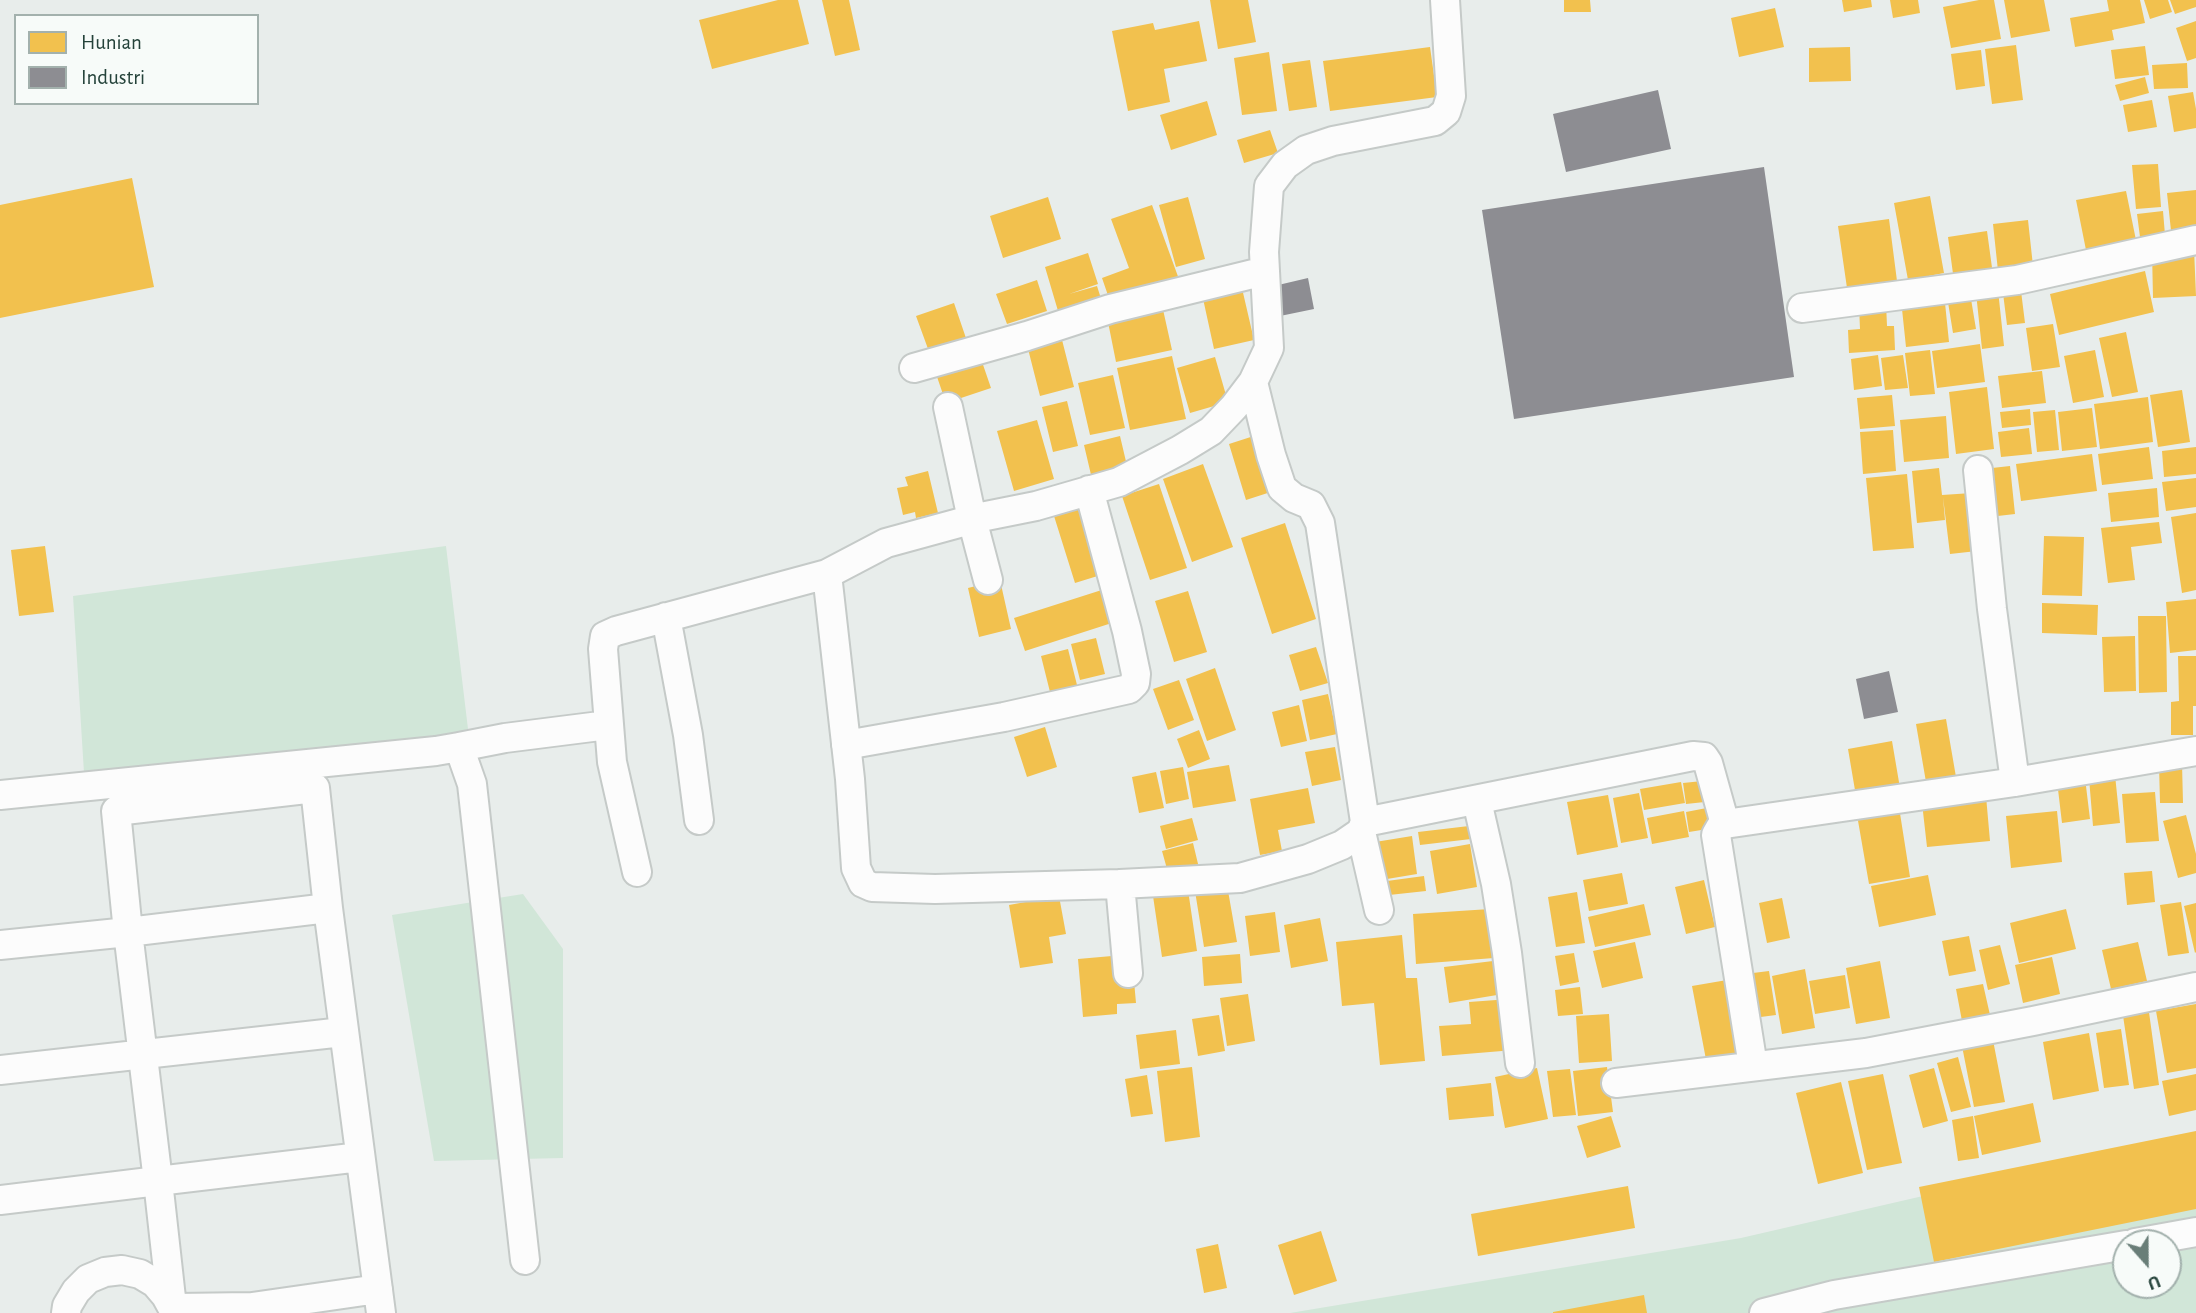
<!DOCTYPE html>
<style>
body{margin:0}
#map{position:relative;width:2196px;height:1313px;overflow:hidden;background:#e8edeb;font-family:"Alegreya Sans",sans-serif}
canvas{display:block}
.legend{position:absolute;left:14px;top:14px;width:245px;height:91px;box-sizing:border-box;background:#f7fbf9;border:2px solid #a3b1ad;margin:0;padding:9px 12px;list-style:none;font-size:21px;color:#24423a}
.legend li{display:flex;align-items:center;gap:14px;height:35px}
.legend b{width:35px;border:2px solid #a3b1ad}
.north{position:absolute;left:2112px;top:1229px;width:70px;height:70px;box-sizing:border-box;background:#f7fbf9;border:2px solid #a3b1ad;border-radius:50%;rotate:159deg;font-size:19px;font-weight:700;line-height:28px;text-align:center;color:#24423a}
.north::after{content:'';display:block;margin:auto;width:24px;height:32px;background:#697e78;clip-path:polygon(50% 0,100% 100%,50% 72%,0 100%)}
</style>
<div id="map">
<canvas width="2196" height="1313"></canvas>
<ul class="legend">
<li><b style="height:19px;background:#f2c14e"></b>Hunian</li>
<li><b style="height:19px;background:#8d8d92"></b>Industri</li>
</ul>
<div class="north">U</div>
</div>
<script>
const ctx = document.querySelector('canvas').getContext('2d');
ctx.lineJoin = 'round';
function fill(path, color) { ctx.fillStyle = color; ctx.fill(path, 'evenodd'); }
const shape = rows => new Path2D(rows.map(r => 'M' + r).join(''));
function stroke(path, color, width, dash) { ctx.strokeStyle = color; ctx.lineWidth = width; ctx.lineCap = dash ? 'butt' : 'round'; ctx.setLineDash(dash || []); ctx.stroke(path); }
const green = shape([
 [446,546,468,729,370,765,85,789,73,596],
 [523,894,563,949,563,1158,434,1161,392,915],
 [2196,1133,2196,1313,1290,1313,1741,1238],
 [2126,1243,2168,1243,2168,1285,2126,1285]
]);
const homes = shape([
 [778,0,798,0,809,44,712,69,699,20],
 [822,0,849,0,860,50,835,56],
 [1210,0,1248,0,1256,42,1218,49],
 [1564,0,1590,0,1591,12,1564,12],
 [1842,0,1871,0,1872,7,1844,12],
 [1890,0,1918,0,1920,13,1893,18],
 [1979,0,1994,0,2001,39,1951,48,1943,7],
 [2004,0,2044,0,2050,31,2011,38],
 [2107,0,2140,0,2145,23,2112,30,2114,40,2075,47,2070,18,2109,11],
 [2144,0,2168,0,2172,12,2150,19],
 [2170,0,2196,0,2196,7,2175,14],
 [1775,8,1784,47,1739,57,1731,18],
 [1199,21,1207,61,1164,69,1170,102,1128,111,1112,31,1153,23,1155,30],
 [2196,21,2196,58,2187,61,2176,28],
 [2016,45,2023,100,1992,104,1985,49],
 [2145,46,2149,75,2115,79,2111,50],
 [1430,47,1437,97,1330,111,1323,61],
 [1850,47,1851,81,1809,82,1809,48],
 [1981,50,1985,86,1956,90,1951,54],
 [1269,52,1277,111,1242,115,1234,58],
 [1310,60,1317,107,1289,111,1282,64],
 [2187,63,2188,88,2154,89,2152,65],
 [2145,77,2149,93,2120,101,2115,85],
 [2193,92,2196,109,2196,128,2174,132,2168,96],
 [2152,100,2157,127,2128,132,2123,105],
 [1207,101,1217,135,1171,150,1160,115],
 [1270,130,1278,153,1244,163,1237,140],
 [2158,164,2161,207,2136,209,2132,165],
 [132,178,154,287,0,318,0,205],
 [2196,190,2196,238,2172,240,2167,193],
 [2126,191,2138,250,2088,260,2076,200],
 [1930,196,1944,273,1908,280,1894,203],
 [1048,197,1061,239,1003,258,990,216],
 [1188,197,1205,259,1176,267,1159,205],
 [1152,205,1180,282,1112,307,1102,278,1129,268,1111,219],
 [2163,211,2165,235,2140,237,2137,214],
 [1889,219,1897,281,1847,288,1838,226],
 [2028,220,2033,266,1998,271,1993,224],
 [1987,231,1993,275,1954,281,1948,237],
 [2194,249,2196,296,2153,298,2152,251],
 [1088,253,1098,284,1069,294,1097,286,1104,308,1061,321,1045,267],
 [2145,271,2154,312,2059,335,2050,294],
 [1037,280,1047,311,1007,324,996,294],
 [2020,283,2025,323,2007,325,2002,285],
 [1241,284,1254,340,1214,349,1202,294],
 [1969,287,1976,329,1953,333,1946,290],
 [1998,290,2004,346,1982,349,1976,293],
 [954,303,968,344,931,357,916,316],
 [1886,303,1887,326,1894,326,1895,350,1849,353,1848,330,1860,329,1859,305],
 [1945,303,1949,342,1906,347,1902,309],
 [1162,305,1172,350,1116,362,1107,317],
 [2053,324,2060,367,2032,371,2026,328],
 [1060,332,1074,387,1040,396,1026,341],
 [2126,332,2138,392,2112,397,2099,338],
 [1980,344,1985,382,1937,388,1932,351],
 [1930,350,1935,394,1910,396,1905,353],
 [2095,350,2104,397,2073,403,2064,356],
 [1878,355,1882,386,1854,390,1851,359],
 [1903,355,1908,388,1885,390,1881,358],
 [980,356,991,388,946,403,935,371],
 [1172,356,1186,419,1130,430,1117,368],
 [1215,357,1228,402,1190,413,1177,368],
 [2042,371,2046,403,2002,408,1998,376],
 [1113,375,1125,428,1090,435,1078,383],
 [1987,387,1994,449,1956,454,1949,392],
 [2182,390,2190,442,2158,447,2150,395],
 [1892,395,1895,426,1860,429,1857,398],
 [2148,397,2153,442,2100,449,2094,404],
 [1067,401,1078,446,1053,452,1042,407],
 [2092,408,2097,447,2062,451,2058,412],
 [2030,409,2031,425,2002,428,2000,412],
 [2055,410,2059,450,2037,452,2033,412],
 [1946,416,1949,458,1904,462,1900,420],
 [1037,420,1054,479,1014,491,997,431],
 [2029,428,2032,454,2001,457,1998,432],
 [1893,430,1896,471,1863,474,1860,432],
 [1260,434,1277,490,1246,500,1229,444],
 [1120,436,1128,470,1092,479,1084,445],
 [2149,447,2153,479,2102,485,2098,454],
 [2196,447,2196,474,2164,477,2162,451],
 [2092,454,2097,491,2021,501,2016,464],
 [1203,464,1233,547,1192,562,1163,479],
 [2010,466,2015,514,1989,517,1983,469],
 [1939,468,1942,495,1972,493,1977,551,1950,554,1943,497,1945,520,1917,523,1912,471],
 [928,471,938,513,916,518,915,512,903,515,897,488,908,486,905,477],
 [1907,474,1914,548,1873,551,1866,478],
 [2196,478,2196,507,2166,511,2162,482],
 [1159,484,1187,568,1150,580,1122,496],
 [2157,488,2159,517,2111,522,2108,493],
 [1084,507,1104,574,1075,583,1054,516],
 [2196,513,2196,590,2182,593,2171,517],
 [2159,522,2162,543,2131,547,2135,580,2108,583,2101,528],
 [1285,523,1316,619,1272,634,1241,538],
 [2044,536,2084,537,2082,596,2042,595],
 [45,546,54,612,19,616,11,550],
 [1000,580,1011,629,979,637,968,588],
 [1108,588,1118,621,1025,651,1014,618],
 [1188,591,1207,652,1174,662,1155,601],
 [2196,599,2196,650,2170,653,2166,602],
 [2042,603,2098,605,2097,635,2042,633],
 [2138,616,2166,616,2167,692,2139,693],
 [2135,636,2136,691,2104,692,2102,637],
 [1096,638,1105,674,1080,680,1071,644],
 [1316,647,1328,683,1300,691,1289,655],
 [1068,649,1077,685,1050,692,1041,656],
 [2178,656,2196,656,2196,706,2193,706,2193,735,2171,735,2171,702,2179,701],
 [1215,668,1236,730,1207,741,1186,679],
 [1179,680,1194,720,1168,730,1153,689],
 [1328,694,1337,734,1310,740,1302,700],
 [1299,705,1307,741,1281,747,1272,712],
 [1946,719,1956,777,1926,782,1916,724],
 [1045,727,1057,767,1027,777,1014,737],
 [1199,730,1210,759,1188,768,1177,739],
 [1892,741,1901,794,1857,802,1848,749],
 [1335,747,1341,780,1312,786,1305,752],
 [2182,763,2183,803,2160,803,2159,764],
 [1229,765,1236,801,1193,808,1187,772],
 [1183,767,1189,799,1166,804,1160,771],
 [1156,772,1164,808,1139,813,1132,777],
 [2115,775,2120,823,2093,826,2089,778],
 [2085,778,2090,819,2062,823,2057,781],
 [1712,780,1714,801,1686,804,1683,783],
 [1681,782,1685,803,1644,810,1640,789],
 [1308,788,1315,823,1278,830,1282,851,1260,855,1250,799],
 [2155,792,2159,841,2126,843,2122,794],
 [1639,793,1648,838,1621,843,1613,798],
 [1608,795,1618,847,1577,855,1567,802],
 [1986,796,1990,841,1927,847,1922,803],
 [1717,806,1720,827,1689,832,1686,812],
 [1899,807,1910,877,1869,884,1857,815],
 [1684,811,1689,837,1652,844,1647,818],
 [2057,811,2062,862,2011,868,2006,816],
 [2186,815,2196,854,2196,873,2178,878,2163,821],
 [1192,818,1198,840,1166,849,1160,826],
 [1469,826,1471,839,1420,845,1418,832],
 [1412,836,1417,874,1375,881,1369,843],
 [1193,843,1199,868,1169,876,1162,851],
 [1470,844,1477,887,1437,894,1430,851],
 [2152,871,2155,902,2127,905,2124,873],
 [1622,873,1628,904,1589,911,1583,880],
 [1928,875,1936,915,1879,927,1871,886],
 [1424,876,1426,891,1389,895,1387,881],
 [1704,880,1715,927,1686,934,1675,887],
 [1227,885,1237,942,1204,947,1195,891],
 [1188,890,1197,951,1162,957,1153,896],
 [1577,892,1585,943,1556,947,1548,897],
 [1059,896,1066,934,1049,937,1053,963,1020,968,1009,905],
 [1782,898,1790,938,1767,943,1759,903],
 [2181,902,2189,953,2168,956,2160,905],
 [2196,903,2196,952,2195,953,2184,906],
 [1644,904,1651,935,1595,947,1588,917],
 [1490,909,1494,958,1416,964,1413,914],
 [2066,909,2076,949,2019,963,2010,923],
 [1275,912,1280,952,1250,956,1245,916],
 [1320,918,1328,961,1291,968,1284,925],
 [1402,935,1406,978,1417,978,1425,1061,1380,1065,1374,1003,1342,1006,1336,942],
 [1969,936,1976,971,1949,976,1942,941],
 [1635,942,1643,978,1602,988,1593,951],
 [2138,942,2147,981,2111,989,2102,950],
 [2000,945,2010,984,1988,990,1979,950],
 [1574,953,1579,982,1560,986,1555,956],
 [1240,954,1242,983,1204,986,1202,957],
 [1112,956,1115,982,1134,981,1136,1003,1117,1004,1117,1014,1083,1017,1078,959],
 [2052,957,2060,994,2023,1003,2015,965],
 [1493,961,1497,995,1449,1003,1444,967],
 [1880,961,1890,1018,1856,1024,1846,968],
 [1805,969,1815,1028,1782,1034,1772,976],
 [1769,971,1776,1015,1753,1018,1745,974],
 [1845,975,1850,1008,1815,1014,1809,981],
 [1727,980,1743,1063,1708,1070,1692,986],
 [1983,984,1990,1015,1962,1021,1956,989],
 [1580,987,1583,1014,1558,1016,1555,990],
 [1248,994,1255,1041,1227,1046,1220,998],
 [1510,999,1514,1050,1442,1056,1439,1026,1471,1024,1469,1002],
 [2196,1004,2196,1068,2167,1073,2156,1011],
 [2148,1005,2159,1085,2134,1089,2122,1009],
 [1609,1014,1612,1061,1579,1063,1576,1016],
 [1219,1015,1225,1051,1198,1056,1192,1019],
 [2121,1029,2129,1085,2104,1088,2096,1033],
 [1176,1030,1180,1064,1140,1069,1136,1035],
 [2089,1033,2099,1091,2053,1100,2043,1042],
 [1992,1035,2005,1102,1974,1107,1961,1041],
 [1958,1057,1971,1107,1951,1112,1937,1063],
 [1192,1067,1200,1137,1165,1142,1157,1071],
 [1607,1067,1613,1112,1578,1116,1573,1071],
 [1537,1068,1548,1119,1505,1128,1495,1077],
 [1934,1068,1948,1121,1923,1128,1909,1075],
 [1570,1069,1576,1115,1553,1117,1547,1071],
 [1883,1074,1902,1163,1867,1170,1848,1081],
 [2196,1074,2196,1110,2169,1116,2162,1081],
 [1147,1075,1153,1114,1131,1117,1125,1079],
 [1841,1082,1863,1173,1818,1184,1796,1093],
 [1491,1083,1494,1116,1449,1120,1446,1088],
 [2033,1103,2041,1142,1982,1155,1974,1116],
 [1611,1116,1621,1147,1587,1158,1577,1126],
 [1973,1116,1979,1158,1958,1161,1952,1120],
 [2196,1131,2196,1209,1934,1262,1919,1187],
 [1628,1186,1635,1228,1478,1256,1471,1214],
 [1321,1231,1337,1281,1294,1295,1278,1245],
 [1218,1244,1227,1288,1204,1293,1196,1249],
 [1644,1295,1647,1313,1553,1313,1553,1312]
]);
const industry = shape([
 [1658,90,1671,149,1566,172,1553,114],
 [1764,167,1794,377,1514,419,1482,210],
 [1308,278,1314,309,1280,316,1274,286],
 [1889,671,1898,712,1864,719,1856,679]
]);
const minor = shape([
 [1802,308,2017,280,2196,240],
 [914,368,1027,336,1110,309,1265,271],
 [948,407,972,519,988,580],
 [1978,470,1992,609,2015,782],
 [827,574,850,779,856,868,863,883,872,887,935,889,1120,884,1240,878,1308,859,1342,845,1361,832,1365,822,1320,523,1311,505,1294,498,1282,488,1271,455,1253,382],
 [666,617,688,735,699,820],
 [846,745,1004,717,1129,689,1135,683,1136,674,1127,631,1089,490],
 [459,747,505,738,608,725],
 [0,795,436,751,459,747,472,784,525,1260],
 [1477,801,1496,884,1507,953,1520,1063],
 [1365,822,1693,756,1704,757,1708,763,1725,824],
 [1361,832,1379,910],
 [637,872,612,762,603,649,605,636,616,631,827,574,886,543,981,517,1036,506,1119,482,1180,450,1211,431,1234,407,1253,382,1269,348,1264,252,1269,186,1285,165,1306,150,1333,141,1435,121,1446,112,1451,96,1445,0],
 [1120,884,1128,973],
 [328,908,315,788,116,811,128,932,158,1181,360,1157],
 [0,945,128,932,328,908,381,1313],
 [1753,1066,1716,835,1720,828,1725,824,2015,782,2196,751],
 [0,1070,343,1032],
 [1616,1083,1866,1053,2033,1021,2196,987],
 [0,1200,158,1181,172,1307,176,1308,252,1307,378,1289],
 [2135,1243,2196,1232],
 [66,1313,67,1306,76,1291,88,1279,105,1272,122,1270,140,1274,155,1283,166,1296,172,1307],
 [1764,1313,1834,1295,2126,1245]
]);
fill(green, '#d1e6d8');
fill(homes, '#f2c14e');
fill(industry, '#8d8d92');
stroke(minor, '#c5cac8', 32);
stroke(minor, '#fcfcfc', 28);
</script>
